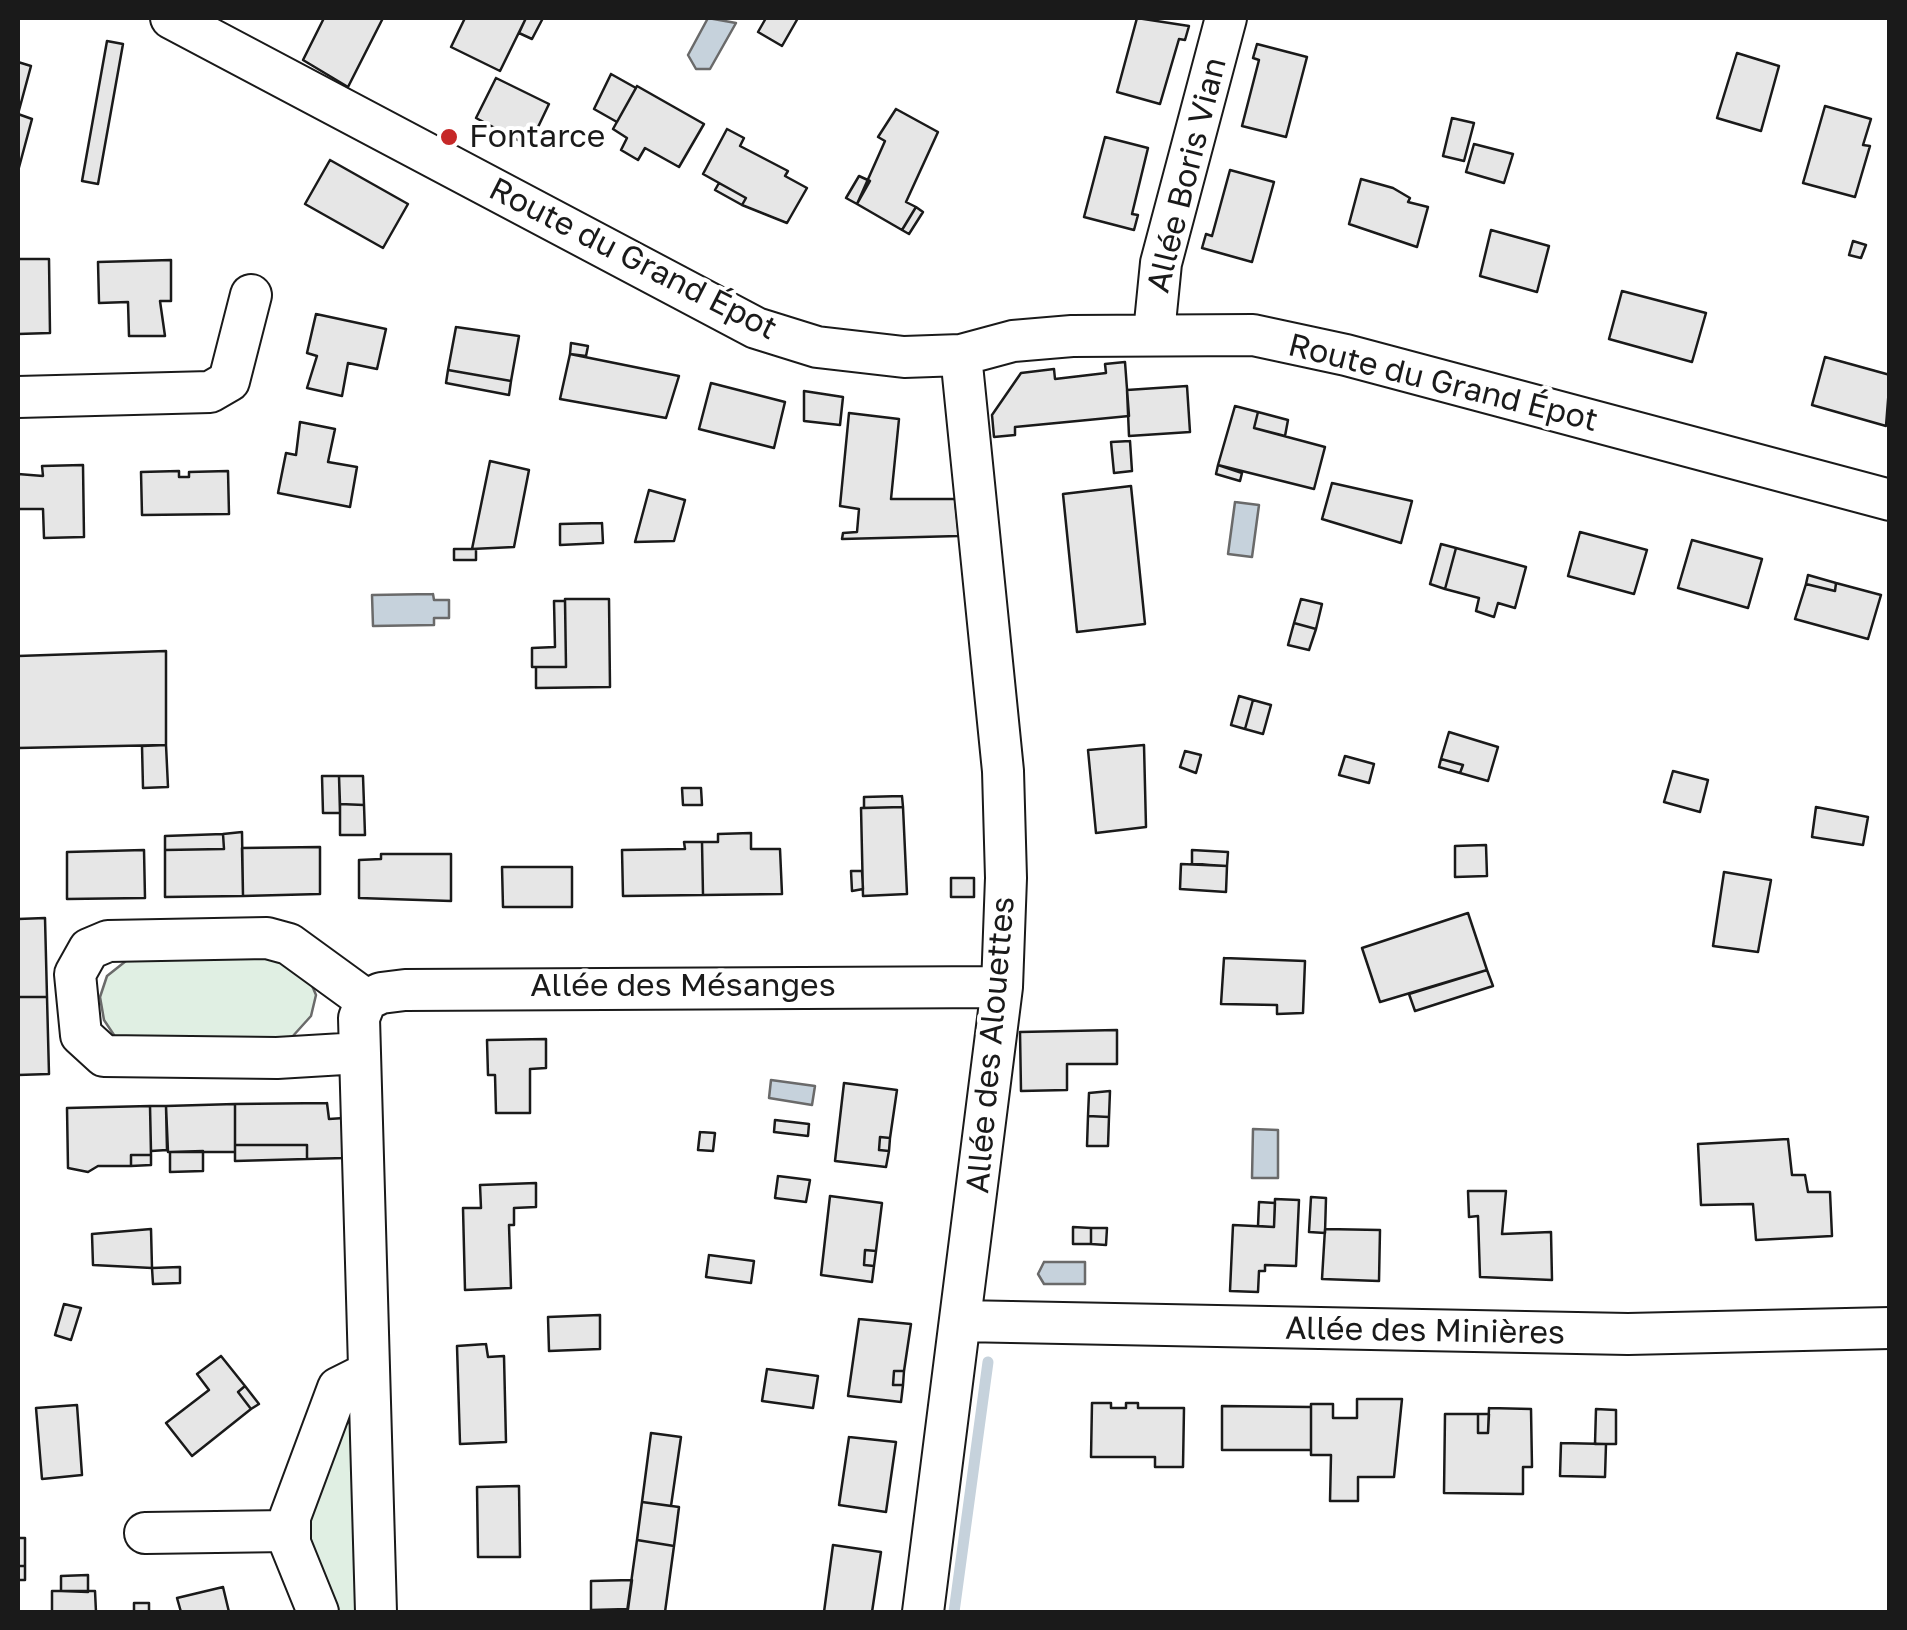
<!DOCTYPE html>
<meta charset="utf-8">
<style>
body{margin:0}
#map{position:relative;width:1907px;height:1630px;overflow:hidden;background:#fff;font-family:"Golos Text",sans-serif}
canvas{display:block}
.frame{position:absolute;inset:0;border:20px solid #1a1a1a;pointer-events:none}
</style>
<div id="map">
<canvas width="1907" height="1630"></canvas>
<div class="frame"></div>
</div>
<script>
const ctx = document.querySelector('canvas').getContext('2d');
ctx.lineJoin = 'round';
function fill(path, color) { ctx.fillStyle = color; ctx.fill(path, 'evenodd'); }
const shape = rows => new Path2D(rows.map(r => 'M' + r).join(''));
function stroke(path, color, width, dash) { ctx.strokeStyle = color; ctx.lineWidth = width; ctx.lineCap = dash ? 'butt' : 'round'; ctx.setLineDash(dash || []); ctx.stroke(path); }
function write(font, color, halo, rows, align = 'center') {
  ctx.font = font + ' "Golos Text",sans-serif'; ctx.lineWidth = 8; ctx.setLineDash([]); ctx.textBaseline = 'middle'; ctx.strokeStyle = halo; ctx.fillStyle = color; for (const [text, x, y, turn = 0] of rows) {
    ctx.save(); ctx.translate(x, y); ctx.rotate((+turn || 0) * Math.PI / 180); ctx.textAlign = isNaN(turn) ? turn : align; if (halo) ctx.strokeText(text, 0, 0); ctx.fillText(text, 0, 0); ctx.restore();
  }
}
const green = shape([
 [267,950,308,976,316,995,311,1016,292,1037,269,1043,116,1038,104,1020,100,997,107,976,136,953,267,950],
 [344,1423,351,1423,359,1612,335,1612,300,1532,344,1423]
]);
const water = shape([
 [708,18,736,23,710,69,696,69,688,55,708,18],
 [1235,502,1259,505,1252,557,1228,554,1235,502],
 [433,594,434,600,449,600,449,618,434,618,434,625,373,626,372,595,433,594],
 [771,1080,815,1086,812,1105,769,1098,771,1080],
 [1253,1129,1278,1130,1278,1178,1252,1178,1253,1129],
 [1044,1262,1085,1262,1085,1284,1044,1284,1038,1274,1044,1262]
]);
const stream = shape([
 [954,1612,988,1362]
]);
const building = shape([
 [324,18,383,18,348,87,303,60,324,18],
 [465,18,526,18,500,71,451,47,465,18],
 [526,18,543,18,532,39,519,33,526,18],
 [766,18,798,18,782,46,758,32,766,18],
 [1137,18,1189,26,1185,40,1179,39,1160,104,1117,92,1137,18],
 [107,41,123,44,98,184,82,181,107,41],
 [1257,44,1307,57,1286,137,1242,126,1259,60,1253,58,1257,44],
 [1737,53,1779,66,1761,131,1717,118,1737,53],
 [18,62,31,66,18,114,32,119,18,171,18,62],
 [611,74,636,88,617,122,594,109,611,74],
 [496,78,549,104,529,146,476,118,496,78],
 [637,86,704,124,679,167,645,148,638,160,621,150,627,138,613,129,637,86],
 [1825,106,1871,119,1863,145,1870,146,1855,197,1803,183,1825,106],
 [896,109,938,132,906,202,916,207,902,230,857,204,885,141,878,137,896,109],
 [1452,118,1474,123,1464,161,1443,156,1452,118],
 [727,129,744,138,740,146,788,171,785,176,807,188,787,223,742,205,746,198,703,174,727,129],
 [1105,137,1148,148,1132,214,1138,215,1134,230,1084,217,1105,137],
 [1474,144,1513,154,1504,183,1466,172,1474,144],
 [330,160,408,204,383,248,305,204,330,160],
 [1230,170,1274,182,1252,262,1202,248,1206,234,1212,236,1230,170],
 [859,176,870,181,857,204,846,198,859,176],
 [1361,179,1393,188,1410,198,1408,202,1428,207,1417,247,1349,224,1361,179],
 [719,183,746,198,742,205,715,190,719,183],
 [916,207,923,212,909,234,902,230,916,207],
 [1491,230,1549,246,1537,292,1480,276,1491,230],
 [1853,241,1866,245,1861,258,1849,255,1853,241],
 [18,259,49,259,50,333,18,334,18,259],
 [171,260,171,301,160,301,165,336,129,336,128,302,99,303,98,262,171,260],
 [1622,291,1706,313,1692,362,1609,339,1622,291],
 [316,314,386,329,377,369,348,363,342,396,307,388,317,356,307,353,316,314],
 [456,327,519,336,511,381,448,370,456,327],
 [571,343,588,346,586,356,570,354,571,343],
 [570,354,679,376,666,418,560,399,570,354],
 [1825,357,1890,375,1886,426,1812,405,1825,357],
 [1125,362,1129,416,1015,427,1015,435,994,437,992,415,1021,373,1054,369,1055,379,1106,373,1105,364,1125,362],
 [448,370,511,381,509,395,446,383,448,370],
 [711,383,785,402,774,448,699,429,711,383],
 [1187,386,1190,432,1129,436,1127,390,1187,386],
 [804,391,843,397,840,425,804,421,804,391],
 [1235,406,1258,412,1254,428,1325,447,1314,489,1218,465,1235,406],
 [1258,412,1288,420,1285,436,1254,428,1258,412],
 [849,413,899,419,891,499,955,499,959,536,842,539,843,533,857,532,859,509,840,506,849,413],
 [300,422,335,429,328,462,357,467,350,507,278,493,286,453,296,455,300,422],
 [1130,441,1132,471,1114,473,1111,442,1130,441],
 [490,461,529,470,514,547,472,549,490,461],
 [83,465,84,537,44,538,43,509,18,509,18,474,43,476,42,466,83,465],
 [1218,465,1242,473,1240,481,1216,474,1218,465],
 [179,471,179,477,189,477,189,472,228,471,229,514,142,515,141,472,179,471],
 [1332,483,1412,501,1401,543,1322,519,1332,483],
 [1131,486,1145,624,1077,632,1063,494,1131,486],
 [649,490,685,500,674,541,635,542,649,490],
 [602,523,603,543,560,545,560,524,602,523],
 [1580,532,1647,550,1634,594,1568,576,1580,532],
 [1692,540,1762,559,1748,608,1678,588,1692,540],
 [1441,544,1456,548,1445,589,1430,584,1441,544],
 [1456,548,1526,567,1515,608,1498,603,1494,617,1476,611,1479,598,1445,589,1456,548],
 [454,549,476,549,476,560,454,560,454,549],
 [1808,575,1836,583,1835,591,1806,584,1808,575],
 [1836,583,1881,595,1868,639,1795,619,1806,584,1835,591,1836,583],
 [565,599,609,599,610,687,536,688,536,667,566,667,565,599],
 [1301,599,1322,604,1316,629,1294,623,1301,599],
 [554,601,565,601,566,667,532,667,532,648,555,647,554,601],
 [1294,623,1316,629,1309,650,1288,645,1294,623],
 [166,651,166,745,18,748,18,656,166,651],
 [1239,696,1253,700,1245,729,1231,725,1239,696],
 [1253,700,1271,705,1263,734,1245,729,1253,700],
 [1449,732,1498,747,1488,781,1460,773,1463,765,1441,759,1449,732],
 [166,745,168,787,143,788,142,746,166,745],
 [1144,745,1146,827,1096,833,1088,750,1144,745],
 [1185,751,1201,755,1196,773,1180,767,1185,751],
 [1345,756,1374,764,1369,783,1339,775,1345,756],
 [1441,759,1463,765,1460,773,1439,767,1441,759],
 [1673,771,1708,780,1700,812,1664,802,1673,771],
 [322,776,339,776,340,813,323,813,322,776],
 [339,776,363,776,364,805,340,804,339,776],
 [682,788,701,788,702,805,683,805,682,788],
 [902,796,903,807,864,808,864,797,902,796],
 [340,804,364,805,365,835,340,835,340,804],
 [903,807,907,894,863,896,861,808,903,807],
 [1816,807,1868,817,1863,845,1812,837,1816,807],
 [242,832,243,896,165,897,165,850,224,849,223,834,242,832],
 [751,833,751,849,780,849,782,894,703,895,702,842,718,842,718,834,751,833],
 [223,834,224,849,165,850,165,836,223,834],
 [684,842,702,842,703,895,623,896,622,850,685,849,684,842],
 [1486,845,1487,876,1455,877,1455,846,1486,845],
 [320,847,320,894,243,896,242,848,320,847],
 [144,850,145,898,67,899,67,852,144,850],
 [1192,850,1228,852,1227,866,1192,864,1192,850],
 [381,854,451,854,451,901,359,898,359,860,381,859,381,854],
 [1181,864,1227,866,1226,892,1180,889,1181,864],
 [502,867,572,867,572,907,503,907,502,867],
 [851,871,862,871,863,889,852,891,851,871],
 [1724,872,1771,880,1758,952,1713,946,1724,872],
 [951,878,974,878,974,897,951,897,951,878],
 [1468,913,1487,970,1380,1002,1362,948,1468,913],
 [45,918,47,997,18,997,18,919,45,918],
 [1224,958,1305,961,1303,1013,1277,1014,1277,1005,1221,1004,1224,958],
 [1487,970,1493,986,1415,1011,1409,994,1487,970],
 [18,997,47,997,49,1074,18,1075,18,997],
 [1117,1030,1117,1064,1067,1064,1067,1090,1021,1091,1020,1032,1117,1030],
 [546,1039,546,1068,530,1069,530,1113,496,1113,495,1075,488,1075,487,1040,546,1039],
 [844,1083,897,1090,890,1138,880,1137,879,1150,889,1151,886,1167,835,1161,844,1083],
 [1110,1091,1109,1117,1088,1116,1089,1093,1110,1091],
 [327,1103,329,1119,344,1118,345,1158,307,1159,307,1145,235,1145,235,1104,327,1103],
 [235,1104,235,1152,168,1152,166,1106,235,1104],
 [150,1106,151,1155,131,1155,131,1166,98,1166,88,1172,68,1168,67,1108,150,1106],
 [150,1106,166,1106,167,1150,151,1151,150,1106],
 [1088,1116,1109,1117,1108,1146,1087,1146,1088,1116],
 [775,1120,809,1124,808,1136,774,1132,775,1120],
 [700,1132,715,1133,713,1151,698,1150,700,1132],
 [880,1137,890,1138,889,1151,879,1150,880,1137],
 [1788,1139,1792,1175,1805,1175,1808,1192,1830,1192,1832,1236,1756,1240,1753,1204,1701,1205,1698,1144,1788,1139],
 [235,1145,307,1145,307,1159,235,1161,235,1145],
 [203,1151,203,1171,170,1172,170,1152,203,1151],
 [131,1155,151,1155,151,1165,131,1166,131,1155],
 [778,1176,810,1180,806,1202,775,1198,778,1176],
 [536,1183,536,1207,514,1208,514,1225,509,1225,511,1288,465,1290,463,1208,481,1208,480,1185,536,1183],
 [1468,1191,1506,1191,1502,1234,1551,1232,1552,1280,1480,1277,1478,1216,1469,1217,1468,1191],
 [830,1196,882,1203,876,1251,865,1250,864,1265,874,1266,872,1282,821,1275,830,1196],
 [1311,1197,1326,1198,1325,1233,1309,1232,1311,1197],
 [1275,1199,1299,1200,1296,1266,1265,1265,1265,1271,1259,1271,1258,1292,1230,1291,1233,1225,1274,1227,1275,1199],
 [1259,1202,1275,1203,1274,1227,1258,1226,1259,1202],
 [1073,1227,1091,1228,1091,1244,1073,1244,1073,1227],
 [1091,1228,1107,1228,1106,1245,1091,1244,1091,1228],
 [151,1229,152,1268,93,1265,92,1234,151,1229],
 [1325,1229,1380,1230,1379,1281,1322,1279,1325,1229],
 [865,1250,876,1251,874,1266,864,1265,865,1250],
 [709,1255,754,1261,751,1283,706,1277,709,1255],
 [180,1267,180,1283,153,1284,152,1268,180,1267],
 [64,1304,81,1308,71,1340,55,1335,64,1304],
 [600,1315,600,1349,549,1351,548,1317,600,1315],
 [859,1319,911,1324,904,1371,894,1371,893,1385,903,1385,901,1402,848,1396,859,1319],
 [486,1344,488,1357,504,1356,506,1442,460,1444,457,1346,486,1344],
 [221,1356,245,1386,238,1392,251,1409,192,1456,166,1423,209,1390,197,1374,221,1356],
 [767,1369,818,1376,813,1408,762,1401,767,1369],
 [894,1371,904,1371,903,1385,893,1385,894,1371],
 [245,1386,259,1404,251,1409,238,1392,245,1386],
 [1357,1399,1402,1399,1394,1477,1358,1477,1358,1501,1330,1501,1331,1455,1311,1455,1311,1404,1333,1404,1333,1418,1357,1418,1357,1399],
 [1092,1403,1111,1403,1111,1408,1126,1408,1126,1403,1138,1403,1138,1408,1184,1408,1183,1467,1155,1467,1155,1457,1091,1457,1092,1403],
 [77,1405,82,1475,42,1479,36,1408,77,1405],
 [1222,1406,1311,1407,1311,1450,1222,1450,1222,1406],
 [1489,1408,1531,1409,1532,1467,1523,1467,1523,1494,1444,1493,1445,1414,1478,1414,1478,1433,1488,1433,1489,1408],
 [1596,1409,1616,1410,1616,1444,1595,1444,1596,1409],
 [1478,1414,1489,1414,1488,1433,1478,1433,1478,1414],
 [651,1433,681,1437,671,1506,642,1502,651,1433],
 [849,1437,896,1442,886,1512,839,1505,849,1437],
 [1561,1443,1606,1444,1605,1477,1560,1476,1561,1443],
 [519,1486,520,1557,478,1557,477,1487,519,1486],
 [642,1502,679,1507,674,1546,637,1540,642,1502],
 [18,1538,25,1538,25,1566,18,1566,18,1538],
 [637,1540,674,1546,665,1612,627,1612,637,1540],
 [833,1545,881,1552,872,1612,824,1612,833,1545],
 [18,1566,25,1566,25,1580,18,1580,18,1566],
 [88,1575,88,1592,61,1591,61,1576,88,1575],
 [632,1580,628,1609,591,1610,591,1581,632,1580],
 [223,1587,229,1612,181,1612,177,1598,223,1587],
 [52,1591,95,1591,96,1612,52,1612,52,1591],
 [134,1603,149,1603,149,1612,134,1612,134,1603],
 [628,1609,627,1612,593,1612,593,1610,628,1609]
]);
const minor = shape([
 [171,18,756,328,817,347,904,357,961,355,1013,341,1072,336,1253,335,1346,355,1890,500],
 [1154,333,1161,263,1226,18],
 [18,397,210,392,229,381,251,295],
 [360,1053,277,1058,104,1056,81,1035,75,974,89,949,108,941,267,938,289,944,366,1000],
 [960,1321,1628,1334,1890,1328],
 [145,1533,287,1531],
 [318,1612,290,1543,290,1517,338,1388,368,1373],
 [376,1612,359,1018,366,1000,381,993,405,990,1002,987],
 [923,1612,1002,987,1006,878,1003,771,961,355]
]);
const markers = [
 [449,137,10,"#c62828"]
];
const poiNames = [
 ["Fontarce",469,137]
];
const streetNames = [
 ["Allée Boris Vian",1187,175,-76],
 ["Route du Grand Épot",633,259,27],
 ["Route du Grand Épot",1443,383,14],
 ["Allée des Mésanges",683,986],
 ["Allée des Alouettes",991,1045,-85],
 ["Allée des Minières",1425,1331,1]
];
fill(green, '#e0efe3');
stroke(green, '#6a6a6a', 2.5);
fill(water, '#c6d2dc');
stroke(water, '#6a6a6a', 2.5);
stroke(stream, '#c6d2dc', 11);
fill(building, '#e6e6e6');
stroke(building, '#1a1a1a', 2.5);
stroke(minor, '#1a1a1a', 44);
stroke(minor, '#fff', 40);
for (const [x, y, r, color] of markers) { const dot = new Path2D(); dot.arc(x, y, r, 0, 2 * Math.PI); ctx.fillStyle = color; ctx.fill(dot); stroke(dot, '#fff', 4); }
write('32px', '#1a1a1a', '#fff', poiNames, 'left');
write('32px', '#1a1a1a', '#fff', streetNames);
</script>
